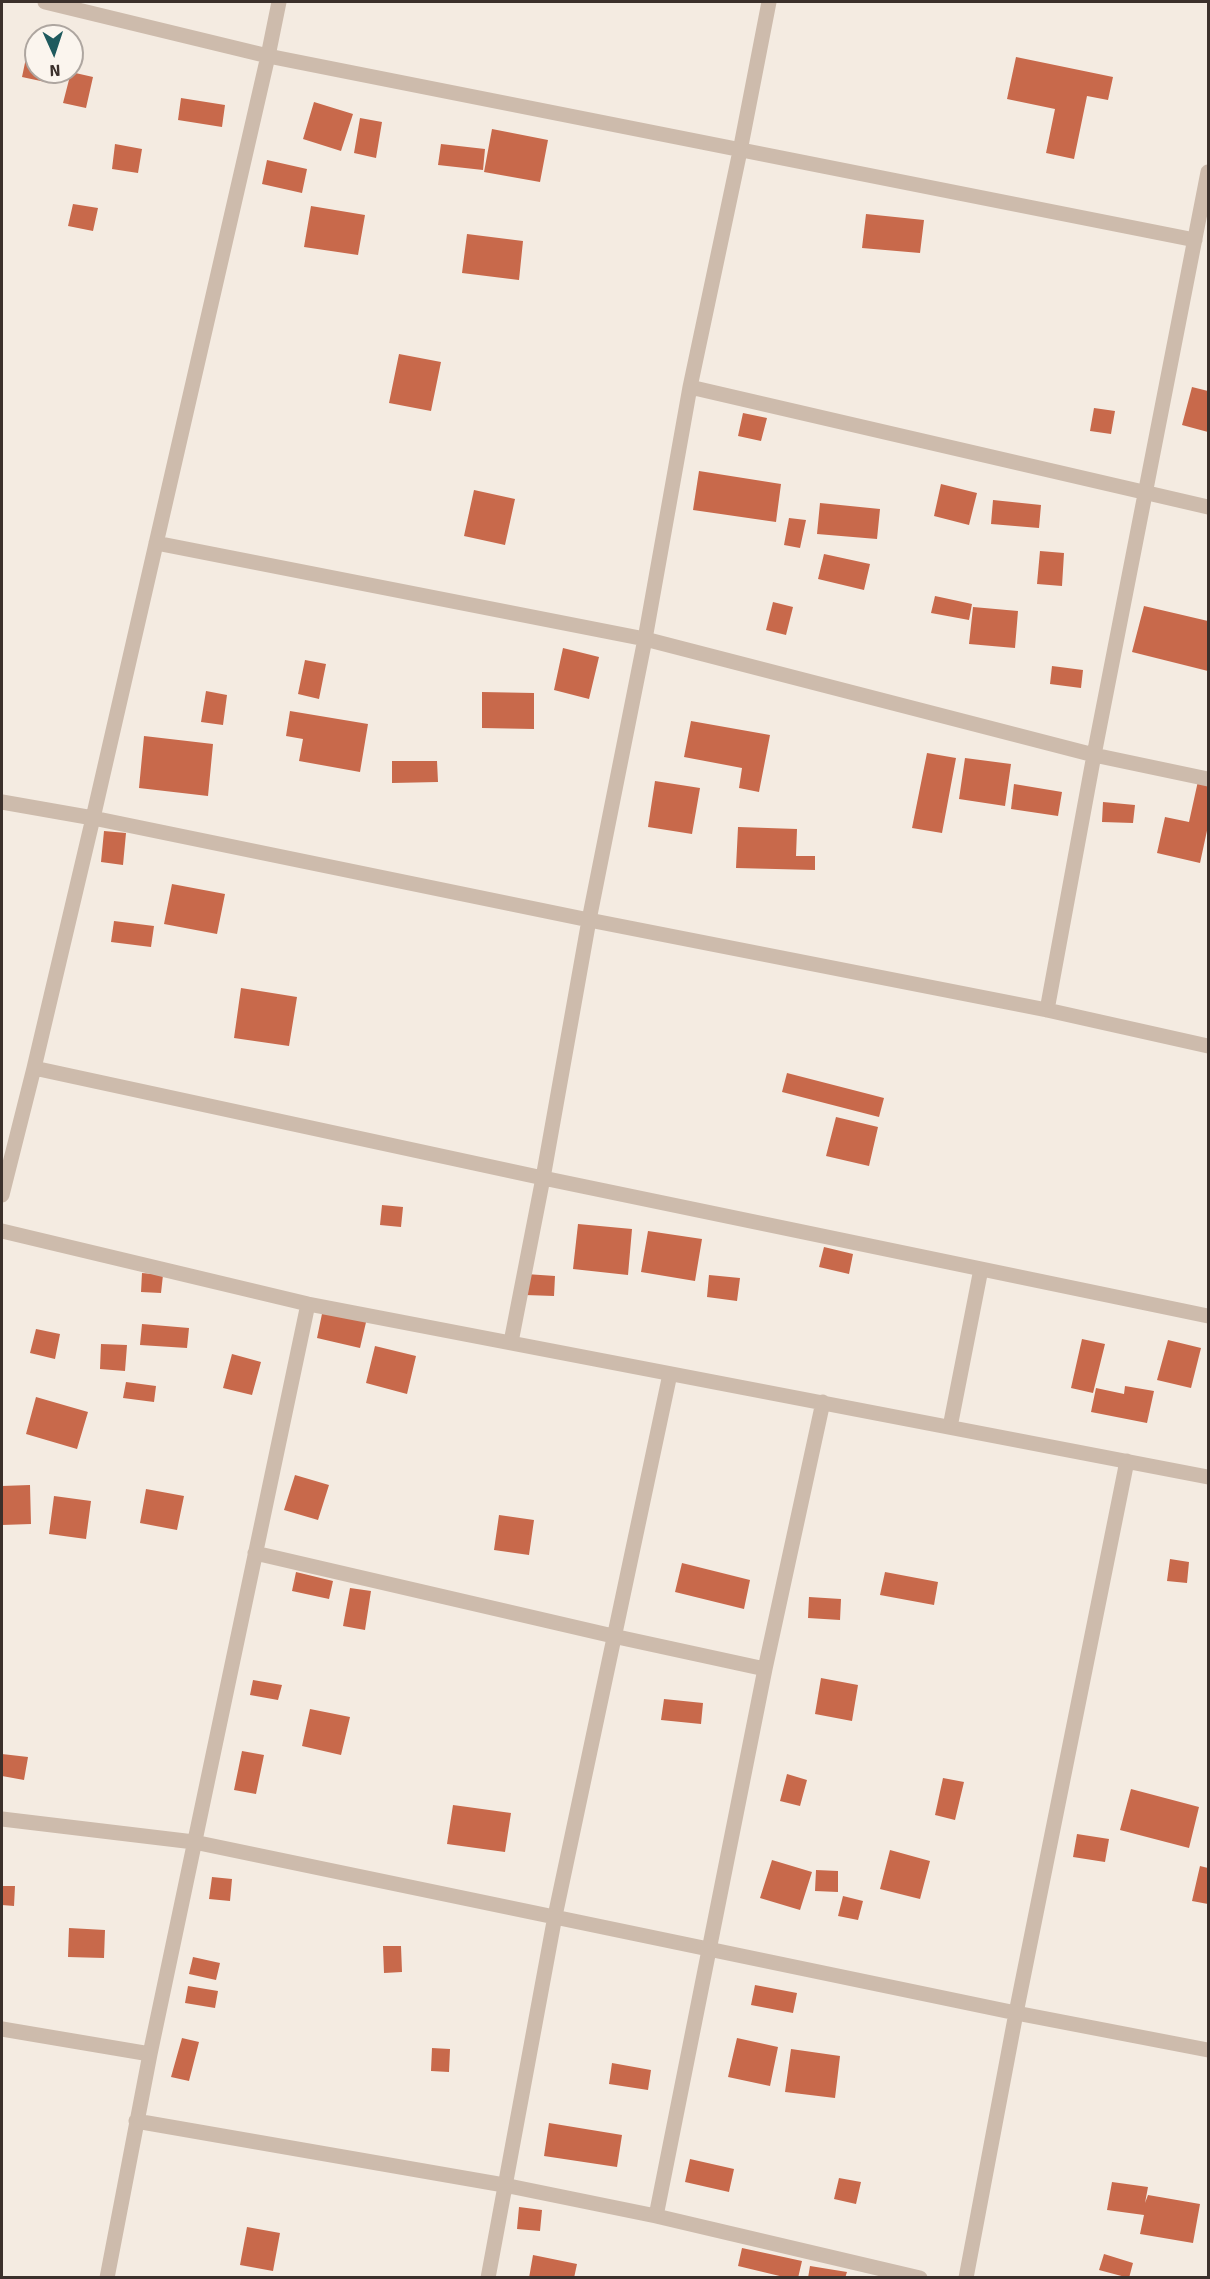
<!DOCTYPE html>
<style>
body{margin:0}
#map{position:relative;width:1210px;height:2279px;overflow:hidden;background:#f4ebe1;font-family:Signika,sans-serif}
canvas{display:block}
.frame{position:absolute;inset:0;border:3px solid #3b302b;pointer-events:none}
.north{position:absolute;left:24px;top:24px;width:60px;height:60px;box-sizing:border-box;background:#fbf5ee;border:2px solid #aea6a0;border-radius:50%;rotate:177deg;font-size:16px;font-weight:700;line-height:24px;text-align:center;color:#3b302b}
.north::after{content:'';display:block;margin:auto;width:21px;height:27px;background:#1f5a5e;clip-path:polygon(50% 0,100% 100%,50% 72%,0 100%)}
</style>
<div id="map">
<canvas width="1210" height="2279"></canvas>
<div class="frame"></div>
<div class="north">N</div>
</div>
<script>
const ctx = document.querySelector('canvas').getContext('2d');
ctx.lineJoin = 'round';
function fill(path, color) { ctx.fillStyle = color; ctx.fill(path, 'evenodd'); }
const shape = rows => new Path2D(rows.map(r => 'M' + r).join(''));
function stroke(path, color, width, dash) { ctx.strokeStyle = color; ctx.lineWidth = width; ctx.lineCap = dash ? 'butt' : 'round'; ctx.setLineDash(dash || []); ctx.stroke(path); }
const building = shape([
 [1016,57,1113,77,1108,100,1087,96,1074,159,1046,153,1055,109,1007,99],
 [26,58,36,60,36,72,52,72,50,83,22,77],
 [71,72,93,77,86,108,63,103],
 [181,98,225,105,222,127,178,120],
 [314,102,353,114,341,151,303,139],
 [360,118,382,122,376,158,354,153],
 [492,129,548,140,540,182,484,172],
 [115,144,142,149,138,173,112,169],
 [441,144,485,149,483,170,438,165],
 [267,160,307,169,302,193,262,184],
 [73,204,98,208,93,231,68,226],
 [311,206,365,215,358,255,304,247],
 [866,214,924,220,920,253,862,248],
 [467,234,523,241,519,280,462,273],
 [399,354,441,362,431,411,389,403],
 [1192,387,1208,391,1208,432,1182,425],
 [1094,408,1115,411,1111,434,1090,431],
 [743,413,767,418,761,441,738,436],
 [699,471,781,484,776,522,693,510],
 [941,484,977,493,969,525,934,516],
 [474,490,515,499,505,545,464,536],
 [993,500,1041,505,1039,528,991,524],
 [820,503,880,509,877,539,817,534],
 [789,518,806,520,800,548,784,545],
 [1040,551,1064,553,1062,586,1037,584],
 [824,554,870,564,864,590,818,579],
 [935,596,972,604,969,620,931,613],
 [773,602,793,607,786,635,766,630],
 [1144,606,1208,621,1208,671,1132,652],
 [973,607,1018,611,1015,648,969,644],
 [563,648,599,657,589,699,554,690],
 [305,660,326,664,319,699,298,694],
 [1052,666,1083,670,1081,688,1050,684],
 [206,691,227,695,223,725,201,722],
 [482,692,534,693,534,729,482,728],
 [290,711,368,724,360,772,299,761,303,739,286,736],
 [691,721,770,735,759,792,739,788,742,768,684,757],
 [144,736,213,744,208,796,139,788],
 [927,753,956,758,942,833,912,828],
 [965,758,1011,764,1005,806,959,799],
 [392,761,437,761,438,782,392,783],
 [655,781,700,788,692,834,648,827],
 [1198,781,1208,783,1208,826,1200,863,1157,853,1165,817,1189,822],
 [1014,784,1062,792,1058,816,1011,809],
 [1103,802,1135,805,1133,823,1102,822],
 [738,827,797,829,796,856,815,856,815,870,736,868],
 [104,831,126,833,123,865,101,862],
 [172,884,225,894,217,934,164,924],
 [114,921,154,926,151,947,111,942],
 [241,988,297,997,289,1046,234,1038],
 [787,1073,884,1098,879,1117,782,1092],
 [836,1117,878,1127,869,1166,826,1156],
 [382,1205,403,1207,401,1227,380,1225],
 [578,1224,632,1229,628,1275,573,1269],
 [648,1231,702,1239,695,1281,641,1272],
 [824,1247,853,1254,849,1274,819,1267],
 [142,1273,163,1275,161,1293,141,1292],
 [526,1274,555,1276,554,1296,525,1295],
 [709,1275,740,1278,737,1301,707,1297],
 [323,1309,367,1318,360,1348,317,1338],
 [142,1324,189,1328,187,1348,140,1345],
 [36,1329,60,1334,55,1359,30,1353],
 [1082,1339,1105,1344,1093,1393,1071,1388],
 [1168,1340,1201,1348,1191,1388,1157,1380],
 [101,1344,127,1345,125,1371,100,1369],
 [375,1346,416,1356,407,1394,366,1383],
 [232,1354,261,1362,252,1395,223,1388],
 [126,1382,156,1386,154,1402,123,1398],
 [1125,1386,1154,1391,1147,1423,1091,1412,1096,1388,1124,1394],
 [36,1397,88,1412,77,1449,26,1434],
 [295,1475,329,1485,318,1520,284,1510],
 [30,1485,31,1524,2,1525,2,1486],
 [146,1489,184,1496,177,1530,140,1523],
 [54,1496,91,1501,86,1539,49,1534],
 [499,1515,534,1520,529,1555,494,1550],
 [1170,1559,1189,1562,1187,1583,1167,1581],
 [682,1563,750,1580,744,1609,675,1592],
 [296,1572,333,1581,329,1599,292,1591],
 [885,1572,938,1582,934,1605,880,1595],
 [350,1588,371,1591,365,1630,343,1626],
 [809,1597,841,1599,840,1620,808,1618],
 [821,1678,858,1685,852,1721,815,1714],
 [253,1680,282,1685,278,1700,250,1695],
 [664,1699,703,1703,701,1724,661,1720],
 [310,1709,350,1717,341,1755,302,1746],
 [242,1751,264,1755,256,1794,234,1790],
 [2,1754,28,1757,24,1780,2,1776],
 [787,1774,807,1780,800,1806,780,1801],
 [943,1778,964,1782,955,1820,935,1815],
 [1131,1789,1199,1807,1189,1848,1120,1830],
 [453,1805,511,1813,505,1852,447,1844],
 [1077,1834,1109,1839,1105,1862,1073,1857],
 [890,1850,930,1861,920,1899,880,1889],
 [772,1860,812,1872,800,1910,760,1898],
 [1200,1866,1208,1868,1208,1904,1192,1901],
 [816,1870,838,1871,838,1892,815,1891],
 [212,1877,232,1879,230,1901,209,1899],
 [2,1886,15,1886,14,1906,2,1905],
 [843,1896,863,1901,858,1920,838,1916],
 [69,1928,105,1930,104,1958,68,1957],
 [383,1946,401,1946,402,1972,384,1973],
 [193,1957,220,1963,216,1980,189,1974],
 [755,1985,797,1993,793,2013,751,2005],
 [188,1986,218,1991,215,2008,185,2003],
 [182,2038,199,2042,189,2081,171,2077],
 [737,2038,778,2047,770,2086,728,2077],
 [432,2048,450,2049,449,2072,431,2071],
 [791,2049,840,2056,835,2098,785,2092],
 [612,2063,651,2070,648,2090,609,2084],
 [549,2123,622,2135,617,2167,544,2156],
 [690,2159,734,2169,729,2192,685,2182],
 [839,2178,861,2182,856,2204,834,2199],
 [1112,2182,1148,2187,1145,2203,1148,2195,1200,2204,1193,2243,1140,2234,1144,2215,1107,2210],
 [519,2207,542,2210,540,2231,517,2229],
 [247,2227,280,2233,273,2271,240,2265],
 [742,2248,802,2261,798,2278,788,2278,738,2266],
 [1104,2254,1133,2263,1129,2278,1099,2270],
 [533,2255,577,2264,574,2278,529,2278],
 [810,2266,847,2272,845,2278,808,2278]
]);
const minor = shape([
 [45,2,268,56,1195,240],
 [690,387,1208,507],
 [156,543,645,639,1094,755,1208,779],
 [2,802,93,818,589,920,1047,1010,1208,1046],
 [1047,1010,1094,755,1208,172],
 [34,1068,543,1178,1208,1316],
 [2,1195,34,1068,93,818,268,56,279,2],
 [2,1231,308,1304,1208,1477],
 [511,1342,543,1178,589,920,645,639,690,387,740,151,769,2],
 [950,1427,981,1269],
 [255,1553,613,1636,765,1669],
 [2,1819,194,1842,1016,2013,1208,2050],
 [2,2029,150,2054],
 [136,2121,504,2185,656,2216,920,2278],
 [656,2216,765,1669,823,1402],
 [107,2278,150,2054,308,1304],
 [488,2278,555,1916,670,1374],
 [966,2278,1016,2013,1127,1461]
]);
fill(building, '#c8694b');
stroke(minor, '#cdbbac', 15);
</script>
